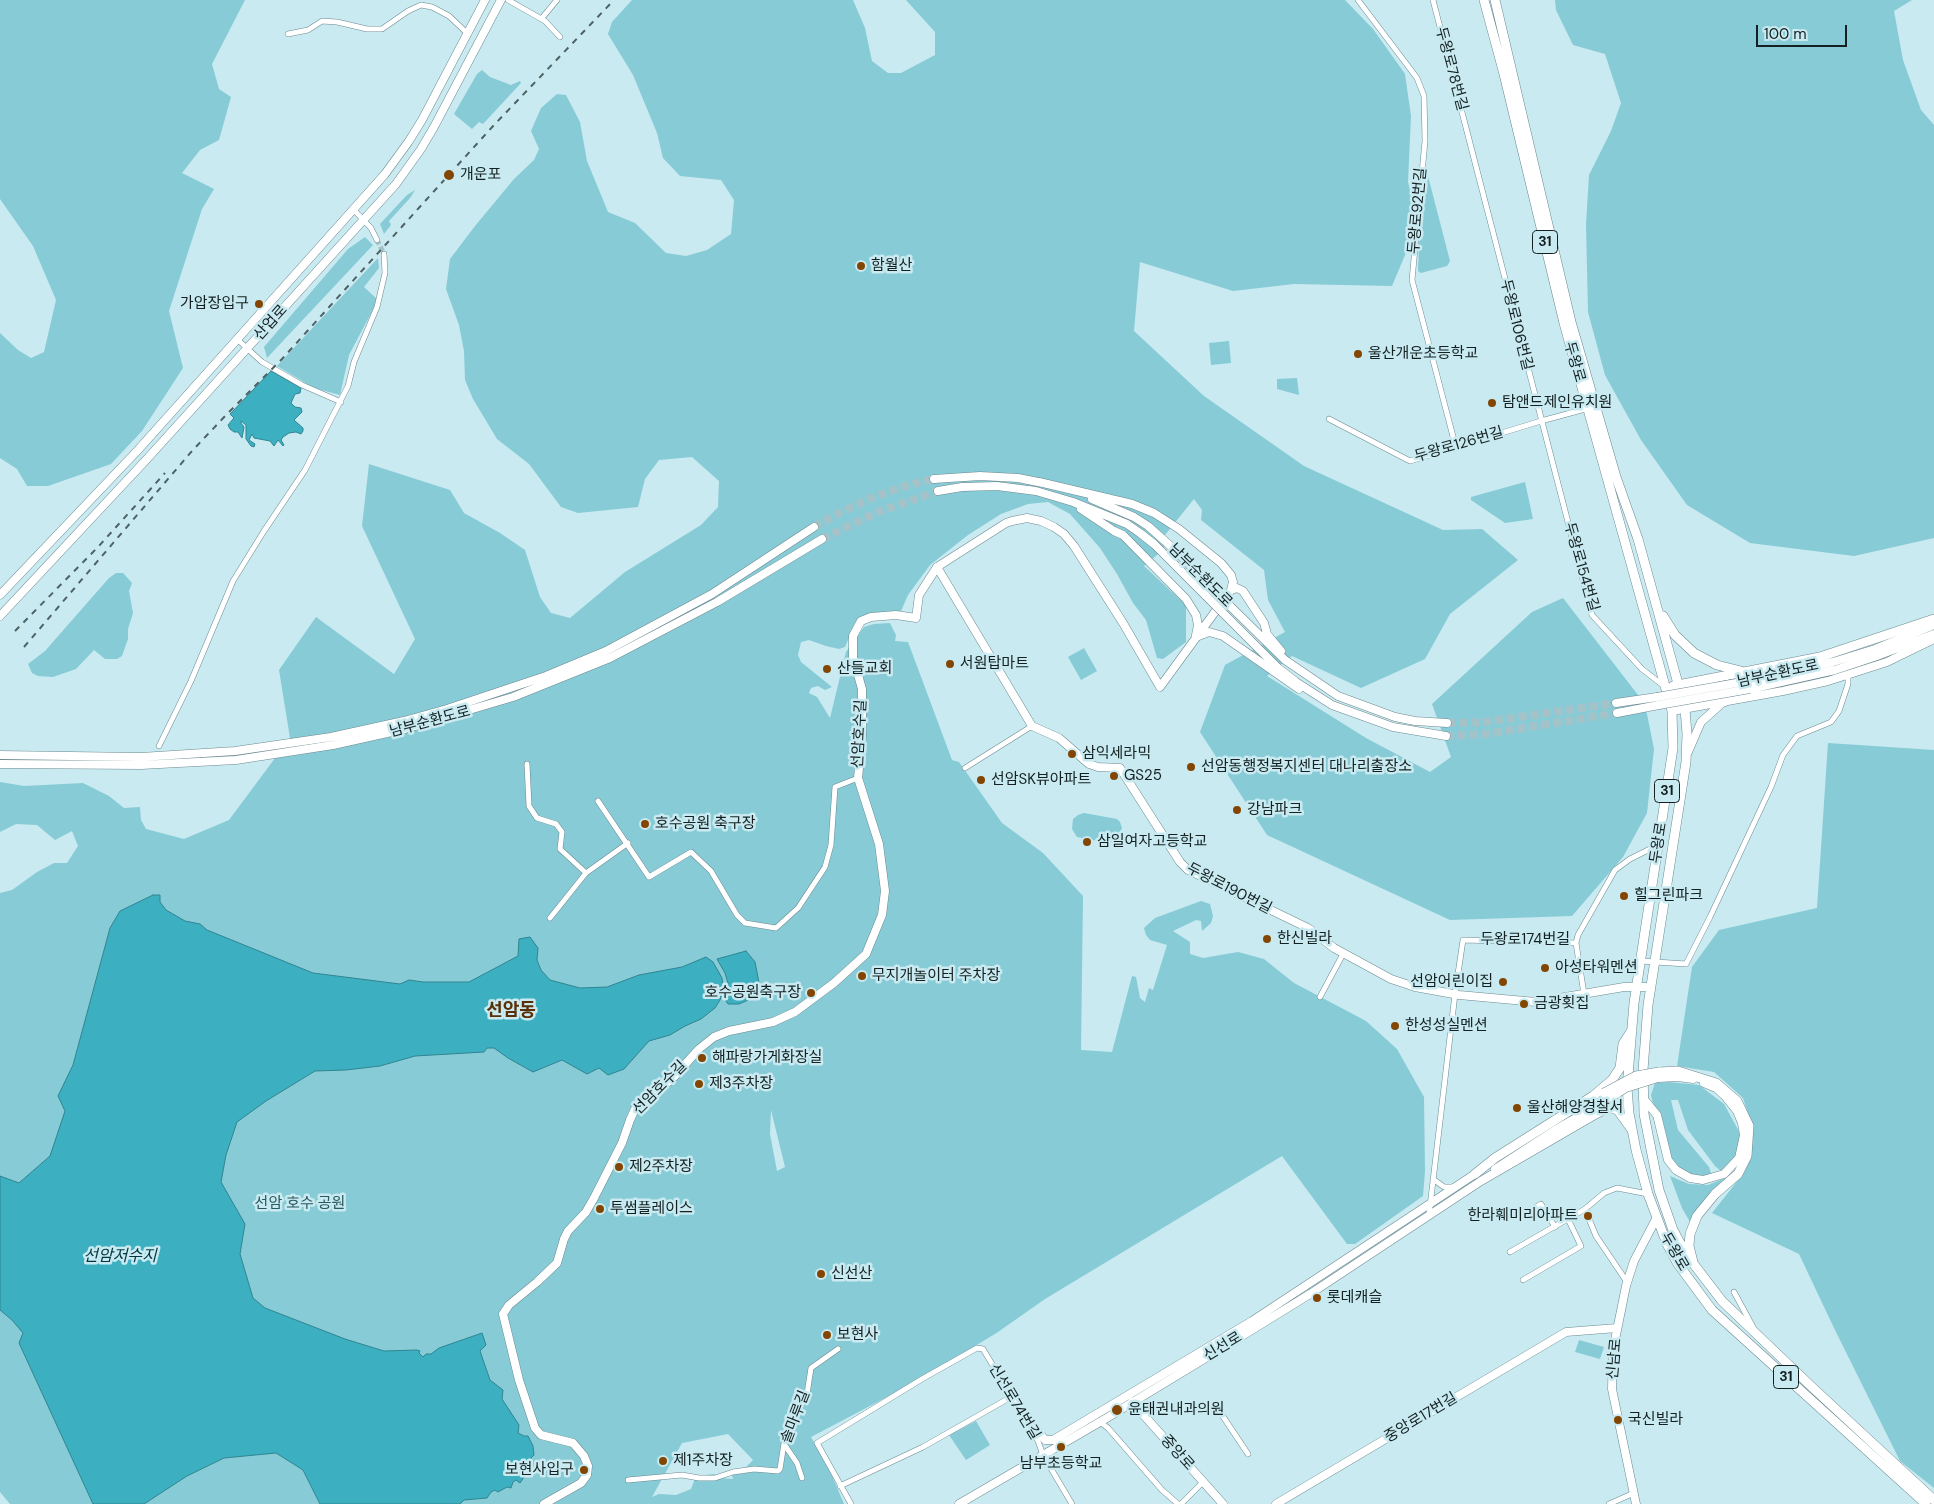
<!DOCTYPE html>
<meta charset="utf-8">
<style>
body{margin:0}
#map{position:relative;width:1934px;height:1504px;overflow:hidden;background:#c8eaf0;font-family:"DM Sans",sans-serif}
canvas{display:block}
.scale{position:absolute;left:1756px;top:25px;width:91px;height:22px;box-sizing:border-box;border:2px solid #142022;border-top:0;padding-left:6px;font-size:15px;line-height:18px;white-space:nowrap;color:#142022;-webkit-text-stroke:4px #c8eaf0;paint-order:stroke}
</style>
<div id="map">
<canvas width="1934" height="1504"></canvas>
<div class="scale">100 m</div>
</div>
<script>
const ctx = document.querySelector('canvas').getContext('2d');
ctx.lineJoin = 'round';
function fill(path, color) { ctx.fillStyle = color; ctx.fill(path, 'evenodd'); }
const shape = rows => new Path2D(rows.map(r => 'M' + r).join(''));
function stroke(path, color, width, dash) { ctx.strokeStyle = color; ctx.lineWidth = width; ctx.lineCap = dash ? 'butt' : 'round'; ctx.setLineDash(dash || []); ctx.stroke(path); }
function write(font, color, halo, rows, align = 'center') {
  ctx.font = font + ' "DM Sans","Noto Sans KR",sans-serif'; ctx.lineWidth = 5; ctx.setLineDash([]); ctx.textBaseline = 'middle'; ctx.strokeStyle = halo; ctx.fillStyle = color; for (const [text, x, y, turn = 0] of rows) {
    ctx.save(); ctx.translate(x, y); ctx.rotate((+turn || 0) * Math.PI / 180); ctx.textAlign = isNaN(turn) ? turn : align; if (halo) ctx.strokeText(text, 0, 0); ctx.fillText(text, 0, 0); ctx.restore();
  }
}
const green = shape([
 [0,0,245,0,212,64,219,89,231,97,219,140,200,150,182,173,214,189,202,209,169,311,183,368,142,431,111,464,48,486,27,486,17,469,0,458,0,333,18,350,31,358,44,352,56,300,33,246,0,199],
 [632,0,853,0,865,28,872,61,888,73,901,73,935,55,935,32,906,0,1345,0,1373,29,1405,74,1411,116,1408,182,1418,224,1392,286,1294,284,1233,291,1140,262,1134,331,1204,396,1304,466,1443,530,1482,529,1518,560,1450,614,1425,659,1361,688,1292,656,1267,676,1366,738,1430,772,1451,757,1432,704,1532,612,1563,598,1645,704,1654,749,1647,813,1623,857,1572,916,1450,920,1267,835,1200,732,1225,665,1285,632,1268,600,1264,570,1201,520,1202,510,1194,499,1165,535,1164,549,1144,566,1186,605,1186,642,1163,659,1157,658,1146,620,1133,603,1117,574,1100,548,1070,514,1048,502,1028,504,1001,514,968,535,930,565,908,595,901,611,893,614,880,612,870,614,850,635,845,647,839,649,826,646,809,640,801,642,798,655,801,662,832,687,825,690,818,686,811,688,809,693,817,697,830,718,846,652,864,627,874,624,890,623,896,635,895,641,908,642,952,760,959,762,1002,823,1043,853,1083,896,1081,1050,1112,1052,1132,976,1136,977,1140,998,1145,1002,1149,988,1153,990,1167,945,1150,940,1146,935,1144,928,1155,918,1201,901,1210,904,1213,916,1211,923,1202,931,1201,921,1196,920,1173,931,1190,942,1190,954,1203,958,1238,952,1264,959,1294,983,1366,1021,1397,1049,1424,1097,1425,1171,1423,1196,1355,1244,1347,1244,1282,1156,1045,1299,998,1332,923,1378,811,1437,830,1471,844,1504,10,1504,0,1492,0,893,12,890,37,872,54,863,67,863,78,846,72,831,55,840,37,825,16,824,0,832,0,782,24,786,83,783,109,796,124,808,140,807,141,820,146,829,184,839,229,820,290,738,279,670,316,617,394,674,415,639,362,526,369,464,450,490,464,513,500,533,525,550,540,597,551,613,570,618,625,572,701,525,718,507,719,481,692,457,659,460,645,479,638,507,578,513,561,507,529,464,497,439,473,399,465,380,464,351,459,325,446,289,450,259,475,226,514,179,534,160,539,149,531,131,541,108,557,94,566,95,580,122,587,161,608,212,635,223,666,253,686,256,707,250,731,234,734,200,721,180,680,176,663,158,657,133,633,75,608,34,612,22],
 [771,1110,785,1167,777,1171,770,1134],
 [728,1434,753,1460,743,1470,731,1471,733,1479,721,1478,714,1474,696,1476,691,1489,676,1495,659,1494,652,1497,682,1443],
 [1555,0,1912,0,1894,11,1903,60,1921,110,1934,125,1934,538,1854,556,1750,543,1687,505,1641,440,1605,375,1588,312,1586,224,1589,175,1611,131,1621,103,1605,54,1573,45,1556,10],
 [482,70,490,77,511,85,520,81,521,83,483,124,479,122,472,129,454,114,477,74],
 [1428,176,1450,261,1447,266,1421,273,1418,271,1419,244,1425,177],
 [415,190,410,198,389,221,391,225,384,234,380,224,407,195],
 [365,237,373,245,267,358,264,347,348,249],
 [378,258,379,268,364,287,378,300,349,355,340,395,314,388,277,366],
 [1229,341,1231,363,1211,365,1209,343],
 [1297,378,1299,395,1277,389,1277,379],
 [1525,482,1533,519,1505,523,1471,500,1471,497],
 [116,573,123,573,132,583,129,591,133,613,128,629,128,639,122,656,117,659,105,659,94,650,76,669,53,677,38,676,32,673,28,664,45,651,109,578],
 [1084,648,1097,671,1081,680,1068,657],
 [1828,743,1934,750,1934,1488,1900,1461,1834,1328,1799,1254,1712,1213,1743,1174,1753,1129,1743,1098,1714,1072,1677,1066,1692,967,1719,930,1817,908],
 [1084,813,1117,819,1120,822,1122,828,1116,841,1108,843,1077,837,1072,829,1073,819,1078,815],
 [1669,1082,1699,1085,1724,1104,1741,1135,1741,1151,1721,1171,1715,1166,1688,1130,1678,1100,1671,1100,1678,1130,1709,1167,1712,1176,1696,1176,1681,1170,1671,1158,1663,1121,1654,1108,1651,1095,1655,1083],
 [1670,1176,1689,1184,1708,1185,1728,1177,1690,1222,1682,1208],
 [1579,1340,1604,1347,1600,1359,1575,1352],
 [976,1421,990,1445,966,1460,949,1435]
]);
const water = shape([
 [271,371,301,388,300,393,295,394,291,403,295,407,301,408,302,412,294,420,303,428,303,431,301,434,296,432,289,433,283,437,281,440,284,445,283,446,278,440,274,446,270,441,254,438,252,434,249,440,255,444,254,447,251,446,246,439,246,425,241,421,241,423,244,427,242,438,238,432,234,432,230,429,228,425,234,418,230,414,271,371],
 [153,895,160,895,160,902,166,910,185,921,200,924,207,930,313,973,400,984,409,980,423,982,469,982,518,956,519,939,530,937,538,948,537,960,541,970,550,980,580,988,607,987,639,975,682,967,706,957,713,962,722,978,723,988,720,1000,715,1008,701,1019,685,1026,670,1035,649,1041,624,1069,608,1075,599,1068,587,1074,562,1060,533,1072,508,1058,494,1048,487,1048,484,1052,415,1056,380,1066,346,1070,315,1071,266,1101,237,1122,226,1155,221,1182,245,1224,240,1254,253,1298,265,1308,345,1339,384,1351,417,1350,420,1351,419,1353,423,1357,426,1354,431,1354,439,1348,482,1333,486,1345,480,1351,490,1380,503,1390,502,1399,519,1425,518,1433,524,1436,528,1436,533,1446,534,1455,531,1458,532,1465,520,1483,516,1480,513,1482,511,1488,507,1487,498,1492,495,1490,491,1492,487,1498,464,1500,460,1504,320,1504,303,1470,276,1453,224,1458,187,1476,144,1504,93,1504,19,1343,23,1333,12,1320,0,1310,0,1176,19,1183,50,1156,65,1111,58,1096,73,1065,110,928,120,911,153,895],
 [746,951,755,962,760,988,753,998,739,1004,728,1004,726,1001,728,983,725,973,717,959,746,951]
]);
const streetTunnel = shape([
 [377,240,384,254]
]);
const secondaryTunnel = shape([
 [814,527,841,512,871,498,908,485,934,479],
 [822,539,878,512,938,491],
 [1447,723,1484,722,1616,703],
 [1446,736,1486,734,1617,713]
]);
const street = shape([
 [508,0,545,21,560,37],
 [1358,0,1417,78,1424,96,1425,141,1412,280,1456,448],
 [1433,0,1592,615,1642,669,1664,686],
 [542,18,557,0],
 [288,34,308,30,322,21,337,22,367,29,382,29,408,11,421,5,432,7,449,16,467,33],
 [354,210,371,228,377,240],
 [237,339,262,362,276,370,302,385,341,402],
 [1329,419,1410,461,1541,421,1589,408],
 [159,746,191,681,233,581,264,531,305,470,348,386,354,362,377,307,385,273,384,254],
 [527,764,529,806,537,818,556,824,562,832,560,849,586,873,550,918],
 [965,768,1032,726],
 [598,801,649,877,691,852,711,871,737,915,745,923,776,928,798,908,825,867,831,845,835,787,858,778],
 [586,873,628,843],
 [1641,961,1686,964,1710,917,1771,787,1783,755,1797,736,1831,722,1839,711,1848,684,1848,675],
 [1584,994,1576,943,1578,935,1615,870,1630,859,1658,845],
 [1320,997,1343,954],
 [1433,1179,1444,1187,1453,1187],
 [1526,1213,1541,1204,1555,1227],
 [1429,1215,1455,994,1463,940,1576,943],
 [1510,1252,1585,1209],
 [1523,1280,1581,1246,1568,1219],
 [1627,1282,1596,1236,1585,1209,1604,1193,1617,1188,1648,1194],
 [1734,1292,1753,1327],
 [1222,1415,1248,1454],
 [1100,1422,1108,1428,1162,1490,1178,1504],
 [784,1444,797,1463,802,1478],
 [628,1480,682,1475,699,1478,715,1478,733,1472,754,1469,778,1471,780,1469,785,1437,807,1394,811,1368,838,1349],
 [840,1486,923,1447,1011,1397],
 [851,1504,817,1443,922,1379,977,1348,983,1349,1038,1441,1043,1455,1072,1504],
 [1181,1504,1203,1482],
 [1609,1504,1634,1493]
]);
const secondary = shape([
 [934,479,980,476,1018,478,1043,483],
 [938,491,962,487,997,486,1036,491,1073,502,1127,524,1140,533,1154,544,1206,596],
 [1092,499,1134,517,1148,526,1175,550,1213,589],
 [1081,509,1114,531,1123,535,1186,599,1196,615,1198,625,1196,635],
 [937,567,1006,523,1012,521,1027,518,1041,521,1054,527,1064,534,1074,546,1123,623,1160,687,1231,590,1233,582,1231,575,1221,563,1179,529,1154,513,1132,504,1039,482],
 [1231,590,1237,588,1243,591,1264,623,1267,634,1281,651],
 [0,595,138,450,385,174,409,141,422,120,485,0],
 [1229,605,1285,660,1338,696,1395,717,1415,721,1447,723],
 [1222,612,1278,668,1296,682,1332,705,1393,727,1446,736],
 [0,616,146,460,396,184,421,149,434,127,501,0],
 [1196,637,1209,632,1223,636,1299,689],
 [1748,681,1833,662,1875,649,1934,625],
 [1750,689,1835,670,1877,656,1934,634],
 [1616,703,1657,697],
 [1672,711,1783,691,1828,681,1887,662,1934,639],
 [1617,713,1659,705],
 [1688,752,1701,722,1720,705],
 [0,755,141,757,235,751,331,737,404,721,447,709,546,676,606,651,712,594,814,527],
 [0,764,141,765,236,760,333,745,405,729,513,697,610,658,717,602,822,539],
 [1658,1078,1678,1077,1693,1079],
 [1643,1098,1657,1115,1668,1160,1676,1170,1690,1178,1703,1180,1724,1174,1739,1158,1744,1135,1742,1123,1737,1111,1725,1096,1716,1088,1704,1083],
 [1495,1169,1555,1130,1609,1099],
 [1132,1402,1223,1504],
 [1028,1425,1033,1425,1045,1440,1053,1440,1252,1321,1475,1174],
 [544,1504,581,1483,587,1475,588,1466,584,1456,573,1443,541,1435,535,1428,519,1380,503,1314,509,1305,537,1282,557,1263,564,1239,568,1231,586,1212,594,1198,622,1143,630,1120,635,1109,672,1079,699,1049,714,1037,729,1031,773,1022,795,1012,834,983,866,954,882,915,885,891,879,844,858,778,862,736,862,689,853,657,853,636,861,621,871,617,896,615,916,618,919,595,937,567,1032,726,1059,738,1089,764,1098,767,1120,768,1180,862,1188,870,1308,928,1334,948,1391,979,1415,987,1459,995,1536,1002,1624,987,1651,987],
 [959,1504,1105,1419,1242,1336,1310,1294,1481,1181,1593,1116,1609,1108,1617,1110,1632,1131],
 [1276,1504,1566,1332,1617,1328],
 [1636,1504,1612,1389,1613,1350,1626,1286,1634,1261,1656,1219]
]);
const primary = shape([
 [1484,0,1504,74,1564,323,1672,711,1673,748,1634,1003,1627,1088,1629,1113,1636,1150,1648,1194,1667,1244,1678,1264,1712,1310,1926,1504],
 [1495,0,1571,322,1616,477,1638,539,1685,709,1687,734,1686,762,1648,1005,1643,1070,1644,1114,1659,1190,1673,1230,1686,1254,1722,1301,1813,1388,1934,1500],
 [1663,616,1675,635,1694,653,1717,665,1741,671],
 [1712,681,1708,689,1710,697,1715,701,1724,702],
 [1673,686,1820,657,1934,619],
 [1659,1072,1678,1071,1716,1083,1737,1101,1749,1126,1747,1156,1738,1174,1715,1194,1697,1216,1690,1234,1689,1246,1693,1262],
 [1475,1174,1495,1158,1593,1096,1612,1080,1620,1068,1623,1044,1632,1030]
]);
const rail = shape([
 [15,631,98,547,165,473],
 [24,647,192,451,227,414,282,359,494,125,614,0]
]);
const secondaryBridge = shape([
 [1213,589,1229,605],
 [1206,596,1222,612],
 [1657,697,1748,681],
 [1659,705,1750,689],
 [1609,1099,1626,1088,1658,1078]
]);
const primaryBridge = shape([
 [1604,1093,1636,1076,1659,1072]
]);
const markers = [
 [449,175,6,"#834602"],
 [861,266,5,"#834602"],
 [259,304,5,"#834602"],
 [1358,354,5,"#834602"],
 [1492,403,5,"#834602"],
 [950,664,5,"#834602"],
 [827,669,5,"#834602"],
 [1072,754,5,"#834602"],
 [1191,767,5,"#834602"],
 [1114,776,5,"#834602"],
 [981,780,5,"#834602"],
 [1237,810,5,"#834602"],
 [645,824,5,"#834602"],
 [1087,842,5,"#834602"],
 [1624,896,5,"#834602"],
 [1267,939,5,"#834602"],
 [1545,968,5,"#834602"],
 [862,976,5,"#834602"],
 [1503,982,5,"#834602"],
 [811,993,5,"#834602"],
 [1524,1004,5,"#834602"],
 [1395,1026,5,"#834602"],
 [702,1058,5,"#834602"],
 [699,1084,5,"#834602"],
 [1517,1108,5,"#834602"],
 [619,1167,5,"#834602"],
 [600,1209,5,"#834602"],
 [1588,1216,5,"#834602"],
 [821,1274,5,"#834602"],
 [1317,1298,5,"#834602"],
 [827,1335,5,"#834602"],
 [1117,1410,6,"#834602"],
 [1618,1420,5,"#834602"],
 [1061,1447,5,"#834602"],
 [663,1461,5,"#834602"],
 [584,1470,5,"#834602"]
];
const shields = [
 [1545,242,25],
 [1667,791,25],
 [1786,1377,25]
];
const shieldNames = [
 ["31",1545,242],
 ["31",1667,791],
 ["31",1786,1377]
];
const streetNames = [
 ["두왕로78번길",1451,69,75],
 ["두왕로92번길",1418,211,-85],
 ["산업로",271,323,-48],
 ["두왕로106번길",1516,325,76],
 ["두왕로",1574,362,74],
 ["두왕로126번길",1459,445,-16],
 ["두왕로154번길",1581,567,74],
 ["남부순환도로",1200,576,45],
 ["남부순환도로",1778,674,-12],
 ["남부순환도로",430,722,-15],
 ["선암호수길",860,734,-87],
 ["두왕로",1659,843,-81],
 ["두왕로190번길",1229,889,27],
 ["두왕로174번길",1525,940],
 ["선암호수길",660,1088,-45],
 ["두왕로",1674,1252,60],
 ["신선로",1223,1347,-31],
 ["신남로",1615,1359,-85],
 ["신선로74번길",1014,1402,59],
 ["솔마루길",796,1417,-69],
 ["중앙로17번길",1421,1418,-31],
 ["중앙로",1177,1453,48]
];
const poiNames = [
 ["개운포",460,175],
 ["함월산",871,266],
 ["가압장입구",249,304,"right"],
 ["울산개운초등학교",1368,354],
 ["탐앤드제인유치원",1502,403],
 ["서원탑마트",960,664],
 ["산들교회",837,669],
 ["삼익세라믹",1082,754],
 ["선암동행정복지센터 대나리출장소",1201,767],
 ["GS25",1124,776],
 ["선암SK뷰아파트",991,780],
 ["강남파크",1247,810],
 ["호수공원 축구장",655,824],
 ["삼일여자고등학교",1097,842],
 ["힐그린파크",1634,896],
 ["한신빌라",1277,939],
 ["아성타워멘션",1555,968],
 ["무지개놀이터 주차장",872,976],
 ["선암어린이집",1493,982,"right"],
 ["호수공원축구장",801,993,"right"],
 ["금광횟집",1534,1004],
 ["한성성실멘션",1405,1026],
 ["해파랑가게화장실",712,1058],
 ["제3주차장",709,1084],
 ["울산해양경찰서",1527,1108],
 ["제2주차장",629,1167],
 ["투썸플레이스",610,1209],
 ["한라훼미리아파트",1578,1216,"right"],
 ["신선산",831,1274],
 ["롯데캐슬",1327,1298],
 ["보현사",837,1335],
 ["윤태권내과의원",1128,1410],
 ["국신빌라",1628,1420],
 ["제1주차장",673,1461],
 ["남부초등학교",1061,1464,"center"],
 ["보현사입구",574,1470,"right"]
];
const parkNames = [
 ["선암 호수 공원",300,1204]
];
const waterNames = [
 ["선암저수지",120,1257]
];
const quarterNames = [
 ["선암동",511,1011]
];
fill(green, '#87cbd6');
fill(water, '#3cb0c1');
stroke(water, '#308591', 1);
stroke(streetTunnel, '#a4c2c7', 5, [5, 2.5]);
stroke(secondaryTunnel, '#a4c2c7', 8, [8, 4]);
stroke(street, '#6b8a90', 6);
stroke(secondary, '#6b8a90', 9);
stroke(primary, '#6b8a90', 10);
stroke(street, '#fff', 5);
stroke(secondary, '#fff', 8);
stroke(primary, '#fff', 9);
stroke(rail, '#4e6164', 2, [6, 6]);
stroke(secondaryBridge, '#6b8a90', 9, []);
stroke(primaryBridge, '#6b8a90', 10, []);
stroke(secondaryBridge, '#fff', 8);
stroke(primaryBridge, '#fff', 9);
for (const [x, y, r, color] of markers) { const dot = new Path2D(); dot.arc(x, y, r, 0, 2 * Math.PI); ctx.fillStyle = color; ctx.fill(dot); stroke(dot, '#c8eaf0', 2); }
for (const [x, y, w] of shields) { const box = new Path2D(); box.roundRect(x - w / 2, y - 11.5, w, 23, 4); ctx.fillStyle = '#c8eaf0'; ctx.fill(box); stroke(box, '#142022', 1); }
write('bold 14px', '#142022', null, shieldNames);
write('15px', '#142022', '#c8eaf0', streetNames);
write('15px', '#142022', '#c8eaf0', poiNames, 'left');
write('15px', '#295961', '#c8eaf0', parkNames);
write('italic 16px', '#00373e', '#c8eaf0', waterNames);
write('bold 18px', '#5a2f05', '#c8eaf0', quarterNames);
</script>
